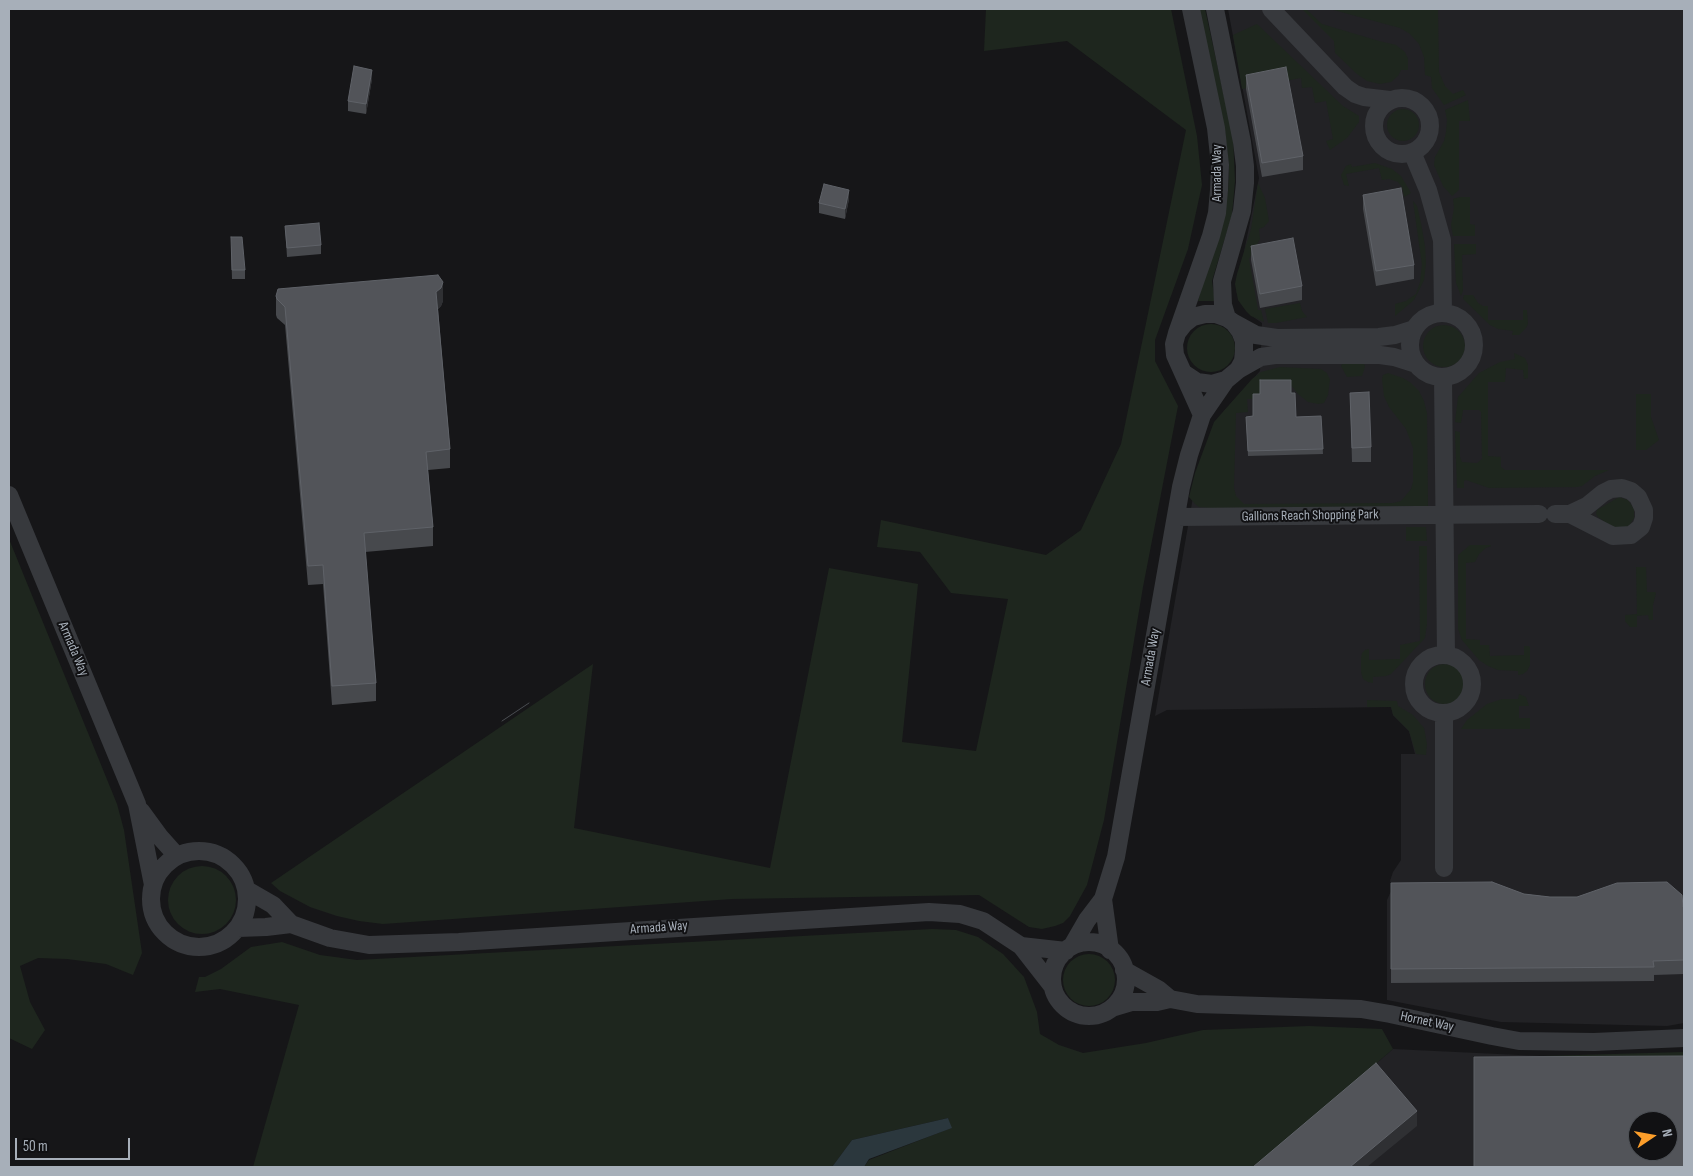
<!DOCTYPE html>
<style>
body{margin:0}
#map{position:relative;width:1693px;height:1176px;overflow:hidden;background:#161618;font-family:"Sofia Sans Condensed",sans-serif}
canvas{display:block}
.frame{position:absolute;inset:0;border:10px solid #a7afb9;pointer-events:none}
.north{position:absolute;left:1628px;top:1111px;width:50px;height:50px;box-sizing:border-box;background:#111113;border:1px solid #4d5055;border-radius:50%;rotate:78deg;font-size:14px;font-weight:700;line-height:20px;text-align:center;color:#a7afb9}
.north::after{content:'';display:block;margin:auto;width:18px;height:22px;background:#fc9e2a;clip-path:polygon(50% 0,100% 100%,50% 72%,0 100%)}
.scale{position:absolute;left:15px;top:1138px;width:115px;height:22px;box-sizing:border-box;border:2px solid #a7afb9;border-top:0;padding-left:6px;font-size:15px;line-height:18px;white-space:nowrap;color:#a7afb9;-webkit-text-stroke:4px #111113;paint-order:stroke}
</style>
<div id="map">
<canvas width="1693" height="1176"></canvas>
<div class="frame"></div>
<div class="north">N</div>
<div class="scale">50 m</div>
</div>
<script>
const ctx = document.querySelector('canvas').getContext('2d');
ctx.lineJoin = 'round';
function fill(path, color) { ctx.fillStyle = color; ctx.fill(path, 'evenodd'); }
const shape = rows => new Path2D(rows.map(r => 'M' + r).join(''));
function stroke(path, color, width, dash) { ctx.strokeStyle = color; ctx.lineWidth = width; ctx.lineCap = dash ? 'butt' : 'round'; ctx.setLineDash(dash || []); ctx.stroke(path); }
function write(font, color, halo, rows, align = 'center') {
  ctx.font = font + ' "Sofia Sans Condensed",sans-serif'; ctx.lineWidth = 4; ctx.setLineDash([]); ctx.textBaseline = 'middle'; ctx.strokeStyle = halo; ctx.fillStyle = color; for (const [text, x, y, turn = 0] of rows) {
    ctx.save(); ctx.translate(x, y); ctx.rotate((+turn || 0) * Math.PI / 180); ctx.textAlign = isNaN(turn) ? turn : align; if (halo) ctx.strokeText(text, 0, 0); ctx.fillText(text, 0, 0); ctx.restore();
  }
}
const built = shape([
 [1228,9,1684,9,1684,1023,1667,1026,1501,1022,1387,1000,1387,900,1392,889,1390,881,1393,872,1401,860,1401,754,1415,754,1409,731,1393,715,1391,707,1167,710,1155,716,1193,497,1224,411,1260,371,1262,323,1252,316,1242,305,1236,291,1259,178],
 [1393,1049,1540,1056,1684,1059,1684,1167,1255,1167],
 [1638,1121,1668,1121,1668,1151,1638,1151]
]);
const green = shape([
 [986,9,1171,9,1197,136,1202,185,1188,249,1155,340,1155,361,1178,406,1143,587,1104,820,1087,885,1070,916,1063,923,1055,926,1042,929,1029,927,979,895,732,899,383,924,359,921,337,916,310,907,280,891,271,883,593,664,574,828,770,868,829,568,918,584,902,742,976,751,1008,599,951,593,920,552,877,547,881,520,1046,555,1081,530,1121,444,1186,130,1067,41,984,51],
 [1199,9,1205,9,1233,137,1235,181,1232,215,1212,281,1215,301,1198,301,1228,191,1229,168,1225,132],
 [1302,9,1306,9,1322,24,1379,41,1396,45,1405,52,1408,59,1408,70,1401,70,1398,76,1391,82,1380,84,1367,81,1357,74,1335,53,1334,41],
 [1330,9,1438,9,1439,72,1445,86,1453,94,1463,90,1466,95,1444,105,1432,88,1431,77,1425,75,1424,57,1419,44,1410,34,1400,28],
 [1257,24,1343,106,1359,116,1359,122,1347,138,1330,150,1326,141,1333,139,1326,101,1315,103,1312,87,1302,88,1301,78,1242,89,1233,35],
 [1468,100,1470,121,1459,121,1459,190,1452,196,1443,186,1434,165,1435,157,1444,141,1446,132,1447,120,1445,110],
 '1387 125a16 16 0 1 1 32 0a16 16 0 1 1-32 0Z',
 [1375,163,1392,169,1401,176,1411,193,1404,197,1402,187,1398,182,1389,179,1382,180,1379,168,1346,174,1349,186,1344,185,1341,175,1346,166,1351,164,1352,167],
 [1258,183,1265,198,1269,221,1264,227,1259,229,1260,239,1249,259,1258,310,1261,310,1264,322,1251,316,1246,311,1238,300,1235,284,1237,274,1251,229],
 [1460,197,1470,197,1470,224,1475,225,1475,236,1453,236,1451,225,1454,208,1453,199],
 [1413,201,1417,206,1421,223,1425,246,1426,263,1424,280,1414,300,1395,316,1395,304,1406,301,1416,294,1420,282,1422,265],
 [1454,244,1476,244,1476,254,1462,255,1463,291,1461,296,1456,283],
 [1464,295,1473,295,1478,303,1483,306,1488,306,1488,320,1523,320,1523,310,1527,310,1528,324,1526,328,1519,335,1512,335,1513,331,1498,329,1490,325,1463,299],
 [1300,303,1302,311,1307,317,1276,323,1268,323,1265,309],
 '1187 348a24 24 0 1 1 48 0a24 24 0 1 1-48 0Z',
 '1423 346a21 21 0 1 1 42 0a21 21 0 1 1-42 0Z',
 [1514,353,1525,358,1528,365,1528,378,1524,379,1523,370,1506,368,1505,382,1488,382,1488,456,1501,457,1501,467,1505,470,1609,470,1595,476,1582,486,1577,487,1489,488,1466,480,1464,481,1464,488,1457,488,1455,431,1460,432,1460,457,1462,462,1477,463,1482,459,1481,412,1479,410,1463,410,1461,423,1455,422,1458,397,1479,373,1500,362,1515,359],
 [1344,362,1364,363,1365,367,1362,376,1347,377,1341,366],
 [1280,367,1321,369,1327,373,1330,380,1328,395,1324,403,1318,404,1308,402,1298,394,1291,385,1260,386,1260,399,1247,399,1248,412,1236,413,1234,488,1236,496,1244,504,1393,503,1401,501,1411,489,1413,482,1413,448,1406,429,1389,407,1384,396,1382,379,1383,375,1388,373,1403,378,1411,383,1419,391,1424,401,1427,413,1428,506,1211,508,1199,507,1195,504,1189,497,1195,473,1214,422,1252,379,1261,372],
 [1636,394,1651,394,1651,417,1659,440,1646,450,1636,450],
 [1619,497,1628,500,1634,509,1634,518,1629,526,1619,529,1612,527,1598,517,1596,514,1597,510],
 [1406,527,1426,527,1427,541,1406,541],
 [9,539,117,804,124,830,142,953,133,975,106,964,67,959,38,958,20,966,30,1002,45,1030,32,1049,9,1038],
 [1470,545,1491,545,1491,546,1486,548,1479,554,1475,562,1466,563,1466,639,1480,640,1480,645,1489,645,1490,656,1524,655,1524,646,1528,646,1530,647,1530,665,1527,671,1523,674,1518,675,1518,671,1498,670,1488,666,1479,660,1462,640,1458,629,1458,555],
 [1419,546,1427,546,1427,624,1425,638,1391,674,1386,676,1373,677,1373,683,1368,682,1363,679,1361,672,1361,658,1362,653,1365,650,1369,649,1369,660,1400,659,1400,645,1420,641],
 [1636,567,1646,567,1647,592,1655,592,1656,593,1653,605,1653,620,1649,620,1648,615,1637,616,1637,627,1630,627,1625,621,1625,615,1637,614],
 '1425 684a20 20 0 1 1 40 0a20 20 0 1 1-40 0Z',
 [1519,694,1526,697,1529,706,1519,706,1519,718,1530,718,1530,729,1461,729,1467,720,1487,704,1502,699,1518,699],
 [1367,700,1397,701,1398,706,1413,715,1424,728,1427,744,1426,755,1416,754,1409,731,1393,715,1391,707,1367,707],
 '168 900a34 34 0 1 1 68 0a34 34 0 1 1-68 0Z',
 [932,929,956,930,978,937,1003,954,1024,977,1037,1012,1040,1034,1059,1045,1083,1053,1146,1043,1203,1030,1309,1026,1382,1029,1393,1049,1255,1167,864,1167,869,1160,951,1128,948,1118,852,1140,832,1167,253,1167,299,1005,220,989,195,992,199,977,205,977,221,969,251,947,282,942,320,955,357,960],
 '1063 980a26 26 0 1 1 52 0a26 26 0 1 1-52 0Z',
 [1684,1052,1684,1059,1540,1056]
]);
const water = shape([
 [948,1118,952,1128,869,1159,864,1167,832,1167,852,1140]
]);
const minor = shape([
 [1191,9,1216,128,1220,165,1219,190,1217,213,1211,236,1177,333,1174,344,1175,355,1202,415],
 [1215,9,1242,142,1245,166,1245,183,1242,211,1222,281,1223,305,1227,318],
 [1271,9,1345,87,1355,94,1364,97,1390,100],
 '1374 126a28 28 0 1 1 56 0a28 28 0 1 1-56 0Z',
 [1412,152,1428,190,1442,240,1443,313],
 '1410 345a32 32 0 1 1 64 0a32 32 0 1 1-64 0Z',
 [1234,323,1256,335,1277,338,1379,337,1395,335,1414,329],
 [1238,370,1261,357,1275,355,1380,355,1394,357,1416,364],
 [1185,374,1197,382,1212,384,1226,380],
 [1443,377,1446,655],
 [9,495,137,804,153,885],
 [1555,514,1570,514,1587,506,1603,493,1611,489,1622,488,1631,491,1638,497,1644,510,1644,518,1641,527,1631,535,1613,536,1570,514],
 [1176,517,1539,514],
 '1414 684a29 29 0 1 1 58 0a29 29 0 1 1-58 0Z',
 [141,811,160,837,177,856],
 '151 899a48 48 0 1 1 96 0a48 48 0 1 1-96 0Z',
 [1444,868,1444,713],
 [247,890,273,905,291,924,330,938,369,945,459,942,929,912,960,914,983,921,1021,946,1053,987],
 [1103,899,1110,950],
 [238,928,266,927,291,924],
 '1052 979a37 37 0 1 1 74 0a37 37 0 1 1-74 0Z',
 [1021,946,1066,951],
 [1072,946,1087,920,1103,899,1116,857,1181,487,1189,455,1202,415,1226,380,1238,370,1243,361,1244,351,1244,341,1240,331,1234,323,1227,318,1216,314,1205,314,1193,317,1184,324,1177,333],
 [1124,970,1158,989,1170,999,1197,1004,1361,1009,1390,1014,1492,1036,1519,1041,1594,1042,1684,1038],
 [1112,1008,1132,1002,1157,1002,1170,999]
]);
const tram = shape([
 [502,721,529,703]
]);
const wall = shape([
 [1246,75,1303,156,1303,170,1262,177,1246,89],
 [372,79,366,114,348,111,348,101],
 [1363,195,1414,265,1414,279,1376,286,1363,209],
 [849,199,845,219,819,213,819,203],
 [285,226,321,245,321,254,287,257],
 [231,246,245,270,245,279,232,279],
 [1251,246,1302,286,1302,300,1260,308,1251,260],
 [276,296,443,301,441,306,438,309,450,449,450,468,428,470,433,527,433,546,365,552,376,683,376,701,332,705,323,584,308,585,285,325,277,318,276,315],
 [1291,393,1296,417,1321,416,1323,454,1248,456,1246,417,1253,416],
 [1350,393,1371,447,1371,462,1352,462],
 [1391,883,1524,894,1550,897,1684,907,1684,974,1654,975,1654,981,1391,983]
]);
const shadedWall = shape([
 [372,70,372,79,366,114,366,104],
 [849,190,849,199,845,219,845,209],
 [443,282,443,301,441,306,436,310,436,292],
 [1417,1111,1417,1126,1367,1167,1350,1167]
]);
const building = shape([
 [354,66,372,70,366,104,348,101,354,66],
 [1286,67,1303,156,1262,163,1246,75,1286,67],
 [824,184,849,190,845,209,819,203,824,184],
 [1401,188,1414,265,1376,271,1363,195,1401,188],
 [319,223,321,245,287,248,285,226,319,223],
 [231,237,242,237,245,270,232,270,231,237],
 [1293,238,1302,286,1260,294,1251,246,1293,238],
 [438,275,443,282,441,288,436,292,450,449,426,452,433,527,364,533,376,683,332,686,323,565,308,566,285,307,277,299,276,296,278,289,438,275],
 [1260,380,1291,380,1291,393,1295,393,1296,417,1321,416,1323,449,1248,451,1246,417,1253,416,1253,394,1260,394,1260,380],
 [1369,392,1371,447,1352,448,1350,393,1369,392],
 [1492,882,1524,894,1550,897,1577,897,1617,883,1667,882,1682,895,1683,907,1684,907,1684,960,1653,961,1654,967,1391,969,1391,883,1492,882],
 [1684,1056,1684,1167,1474,1167,1474,1057,1684,1056],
 [1638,1121,1668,1121,1668,1151,1638,1151,1638,1121],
 [1376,1063,1417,1111,1350,1167,1253,1167,1376,1063]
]);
const streetNames = [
 ["Armada Way",1217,173,-90],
 ["Gallions Reach Shopping Park",1310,516,-1],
 ["Armada Way",73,649,67],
 ["Armada Way",1151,657,-80],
 ["Armada Way",659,928,-4],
 ["Hornet Way",1427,1022,12]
];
fill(built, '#222225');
fill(green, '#1e261e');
fill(water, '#2b373d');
stroke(minor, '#37393d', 18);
stroke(tram, '#4a4d52', 1);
fill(wall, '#47494d');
fill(shadedWall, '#2f3033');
fill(building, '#525459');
stroke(building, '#5f6268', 1);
write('14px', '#a7afb9', '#111113', streetNames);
</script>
